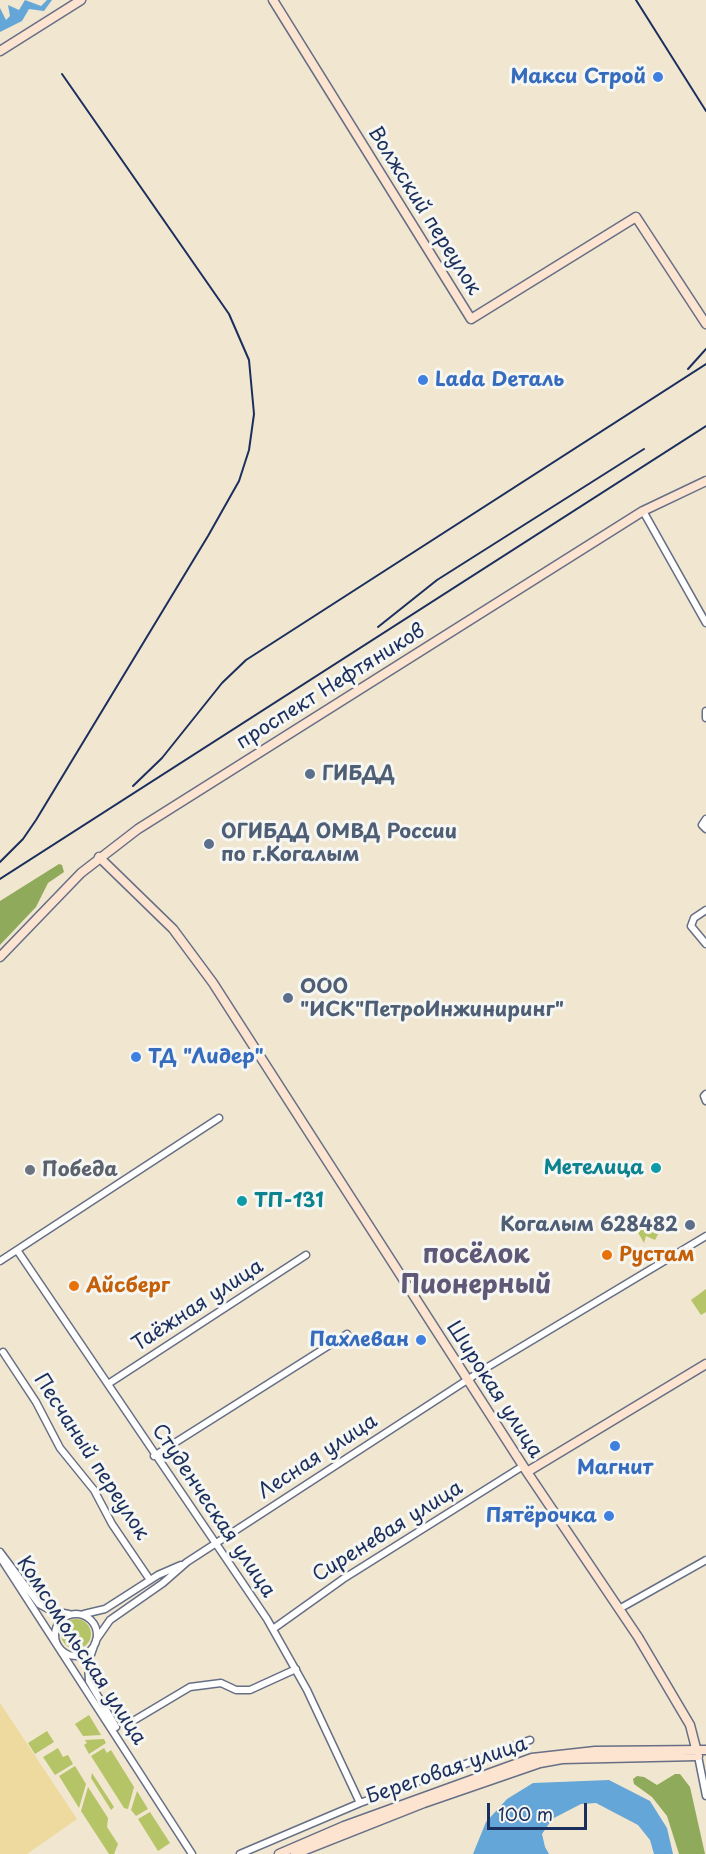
<!DOCTYPE html>
<meta charset="utf-8">
<style>
body{margin:0}
#map{position:relative;width:706px;height:1854px;overflow:hidden;background:#f1e6cf;font-family:"Playpen Sans",sans-serif}
canvas{display:block}
.scale{position:absolute;left:487px;top:1803px;width:100px;height:27px;box-sizing:border-box;border:3px solid #1b2f5e;border-top:0;padding-left:8px;font-size:18px;line-height:21px;white-space:nowrap;color:#1b2f5e;-webkit-text-stroke:4px #f6f6f2;paint-order:stroke}
</style>
<div id="map">
<canvas width="706" height="1854"></canvas>
<div class="scale">100 m</div>
</div>
<script>
const ctx = document.querySelector('canvas').getContext('2d');
ctx.lineJoin = 'round';
function fill(path, color) { ctx.fillStyle = color; ctx.fill(path, 'evenodd'); }
const shape = rows => new Path2D(rows.map(r => 'M' + r).join(''));
function stroke(path, color, width, dash) { ctx.strokeStyle = color; ctx.lineWidth = width; ctx.lineCap = dash ? 'butt' : 'round'; ctx.setLineDash(dash || []); ctx.stroke(path); }
function write(font, color, halo, rows, align = 'center') {
  ctx.font = font + ' "Playpen Sans",sans-serif'; ctx.lineWidth = 6; ctx.setLineDash([]); ctx.textBaseline = 'middle'; ctx.strokeStyle = halo; ctx.fillStyle = color; for (const [text, x, y, turn = 0] of rows) {
    ctx.save(); ctx.translate(x, y); ctx.rotate((+turn || 0) * Math.PI / 180); ctx.textAlign = isNaN(turn) ? turn : align; if (halo) ctx.strokeText(text, 0, 0); ctx.fillText(text, 0, 0); ctx.restore();
  }
}
const green = shape([
 [655,1219,663,1225,655,1240,646,1236,644,1243,636,1229,646,1220],
 [706,1289,706,1312,701,1315,691,1300],
 '61 1634a15 15 0 1 1 30 0a15 15 0 1 1-30 0Z',
 [89,1715,101,1735,83,1736,75,1724],
 [47,1731,54,1742,35,1754,28,1743],
 [104,1739,106,1743,89,1754,84,1745,87,1743,85,1740],
 [58,1748,63,1757,68,1755,73,1764,55,1775,43,1757],
 [104,1748,107,1753,111,1750,134,1787,128,1809,124,1808,91,1756],
 [75,1766,86,1784,79,1808,59,1776],
 [92,1773,114,1807,111,1810,91,1778],
 [88,1787,108,1818,107,1827,118,1844,114,1854,109,1854,81,1811],
 [137,1791,148,1809,136,1816,131,1810],
 [150,1812,170,1843,158,1851,138,1819]
]);
const forest = shape([
 [59,864,62,865,64,872,48,883,36,907,0,945,0,901],
 [675,1774,680,1774,690,1787,705,1854,679,1854,667,1816,652,1797,634,1784,633,1779,637,1776,644,1777,657,1785]
]);
const sand = shape([
 [0,1703,77,1819,27,1854,0,1854]
]);
const water = shape([
 [25,0,41,6,47,0,52,0,44,11,29,9,22,21,0,32,0,8,6,20,10,16,8,5,19,10],
 [609,1780,650,1801,667,1828,673,1854,654,1854,650,1840,638,1825,596,1803,581,1804,552,1819,542,1834,545,1847,549,1854,473,1854,486,1822,507,1799,533,1783]
]);
const street = shape([
 [643,511,706,623],
 [706,711,706,718],
 [706,819,702,825,706,829],
 [706,910,694,918,691,926,706,944],
 [706,1094,704,1096,706,1101],
 [17,1250,267,1619,307,1690,360,1803],
 [0,1261,219,1118],
 [3,1352,36,1402,60,1448,94,1490,112,1524,150,1580],
 [108,1384,306,1255],
 [154,1456,347,1334],
 [0,1552,39,1604,52,1611,69,1614],
 [0,1557,192,1854],
 [619,1609,706,1560],
 [84,1614,105,1609,158,1575,181,1565],
 '55 1635a21 21 0 1 1 42 0a21 21 0 1 1-42 0Z',
 [273,1629,343,1579,523,1466],
 [96,1640,110,1620,163,1583,187,1562,481,1371,706,1236],
 [95,1643,88,1663,89,1681,116,1727],
 [133,1721,190,1687,221,1683,236,1690,250,1690,296,1669],
 [698,1756,706,1796],
 [240,1854,360,1803,530,1740]
]);
const secondary = shape([
 [273,0,471,319,636,217,706,324],
 [0,51,81,0],
 [99,857,173,929,213,983,527,1472,638,1637,690,1725,698,1756],
 [0,957,81,873,138,829,643,511,706,481],
 [527,1472,706,1364],
 [279,1854,344,1826,532,1758,595,1751,706,1750],
 [295,1854,424,1803,540,1763,562,1759,697,1756]
]);
const rail = shape([
 [636,0,706,111],
 [688,369,706,349],
 [378,627,437,580,644,449],
 [133,786,162,758,222,683,246,660,706,364],
 [0,862,23,839,36,820,208,536,239,481,249,450,254,414,249,360,229,314,62,74],
 [0,879,706,426]
]);
const markers = [
 [658,77,6,"#3f7fe0"],
 [423,380,6,"#3f7fe0"],
 [310,774,6,"#5c6f8a"],
 [209,844,6,"#5c6f8a"],
 [288,998,6,"#5c6f8a"],
 [136,1057,6,"#3f7fe0"],
 [656,1168,6,"#0f9aa8"],
 [30,1170,6,"#6b7280"],
 [242,1201,6,"#0f9aa8"],
 [690,1225,6,"#5c6f8a"],
 [607,1255,6,"#e8710a"],
 [74,1286,6,"#e8710a"],
 [421,1340,6,"#3f7fe0"],
 [615,1446,6,"#3f7fe0"],
 [609,1516,6,"#3f7fe0"]
];
const shopNames = [
 ["Макси Строй",646,77],
 ["Lada Dеталь",435,380,"left"],
 ["ТД \"Лидер\"",148,1057,"left"],
 ["Пахлеван",409,1340],
 ["Магнит",615,1468,"center"],
 ["Пятёрочка",597,1516]
];
const streetNames = [
 ["Волжский переулок",424,211,58],
 ["проспект Нефтяников",331,687,-32],
 ["Таёжная улица",198,1306,-33],
 ["Широкая улица",494,1390,57],
 ["Песчаный переулок",91,1457,57],
 ["Лесная улица",318,1457,-33],
 ["Студенческая улица",213,1511,56],
 ["Сиреневая улица",388,1532,-32],
 ["Комсомольская улица",81,1651,57],
 ["Береговая улица",447,1771,-19]
];
const serviceNames = [
 ["ГИБДД",322,774],
 ["ОГИБДД ОМВД России",221,832],
 ["по г.Когалым",221,855],
 ["ООО",300,987],
 ["\"ИСК\"ПетроИнжиниринг\"",300,1010],
 ["Когалым 628482",678,1225,"right"]
];
const cultureNames = [
 ["Метелица",644,1168],
 ["ТП-131",254,1201,"left"]
];
const worshipNames = [
 ["Победа",42,1170]
];
const foodNames = [
 ["Рустам",619,1255],
 ["Айсберг",86,1286]
];
const districtNames = [
 ["посёлок",476,1256],
 ["Пионерный",476,1286]
];
fill(green, '#b5c466');
fill(forest, '#90aa5b');
fill(sand, '#eeda9e');
fill(water, '#63a6d7');
stroke(street, '#666f86', 9);
stroke(secondary, '#666f86', 11);
stroke(street, '#fff', 6);
stroke(secondary, '#fde4d0', 8);
stroke(rail, '#1b2f5e', 2);
for (const [x, y, r, color] of markers) { const dot = new Path2D(); dot.arc(x, y, r, 0, 2 * Math.PI); ctx.fillStyle = color; ctx.fill(dot); stroke(dot, '#f6f6f2', 2); }
write('bold 20px', '#366cbe', '#f6f6f2', shopNames, 'right');
write('20px', '#1b2f5e', '#f6f6f2', streetNames);
write('bold 20px', '#4e5e75', '#f6f6f2', serviceNames, 'left');
write('bold 20px', '#0d838f', '#f6f6f2', cultureNames, 'right');
write('bold 20px', '#5b616d', '#f6f6f2', worshipNames, 'left');
write('bold 20px', '#c56008', '#f6f6f2', foodNames, 'left');
write('bold 26px', '#5f5876', '#f6f6f2', districtNames);
</script>
